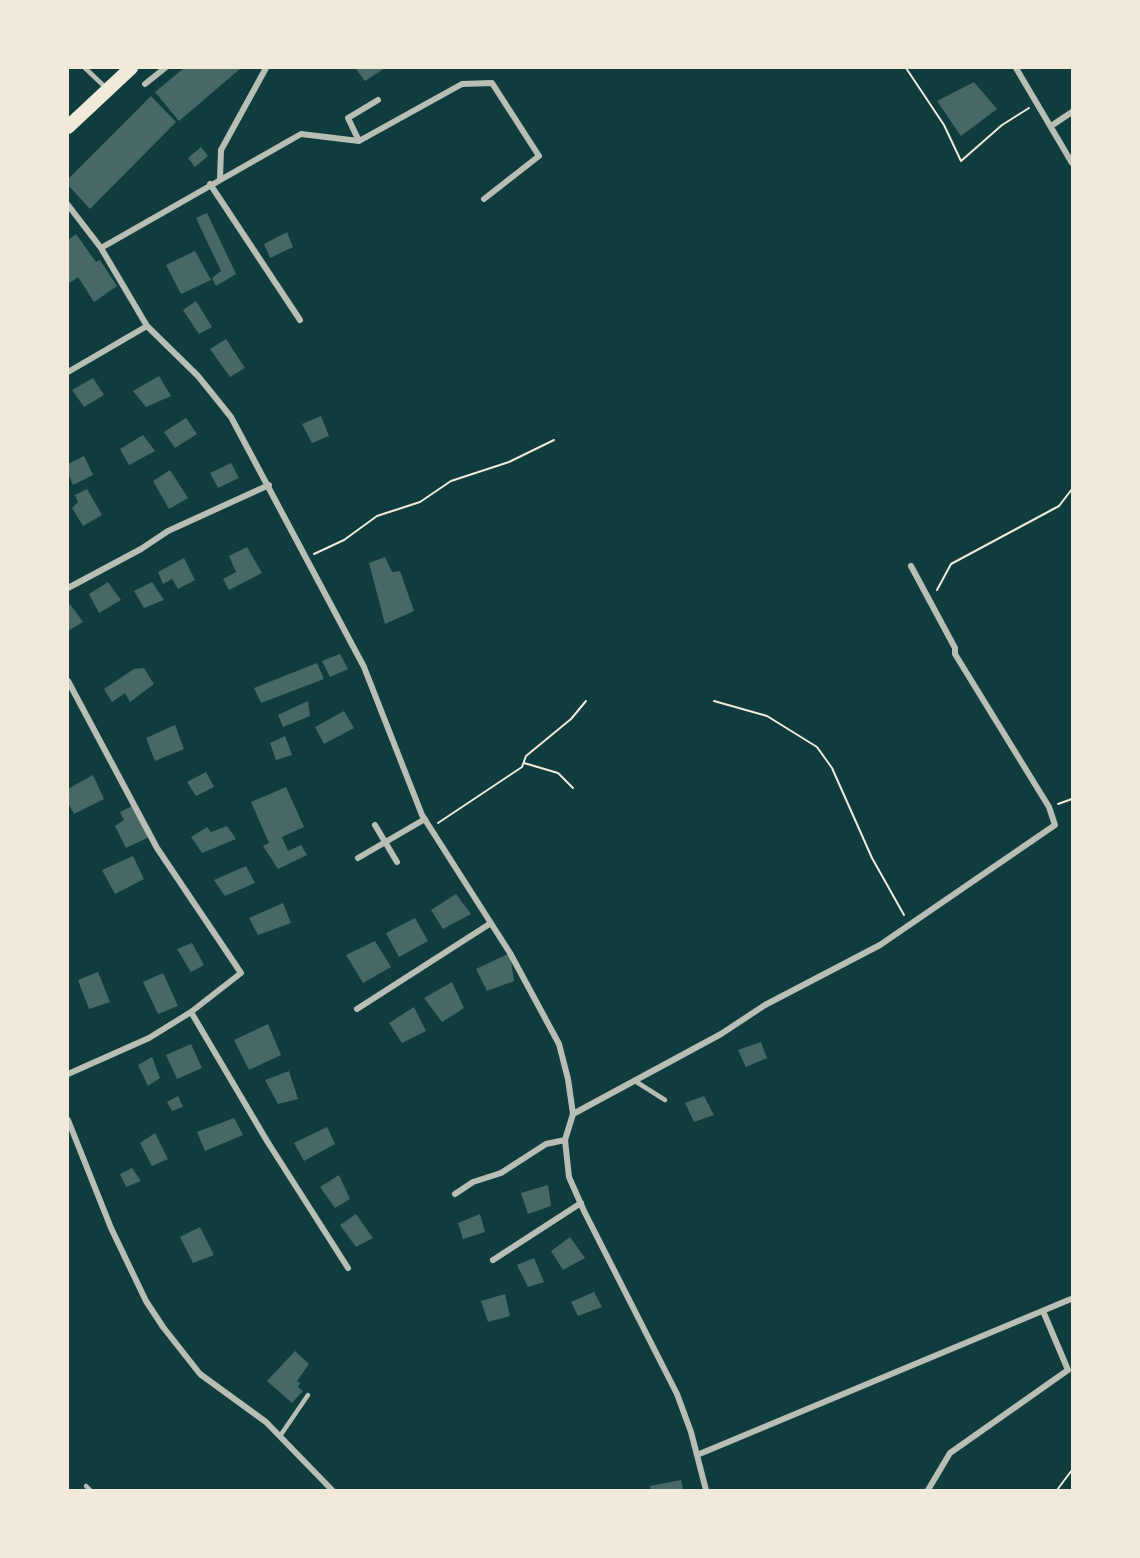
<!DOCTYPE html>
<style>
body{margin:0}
#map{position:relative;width:1140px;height:1558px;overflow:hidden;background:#0f3d3e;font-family:Inter,sans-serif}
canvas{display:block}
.frame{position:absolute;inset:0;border:69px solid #f1e9da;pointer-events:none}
</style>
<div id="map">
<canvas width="1140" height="1558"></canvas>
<div class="frame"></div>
</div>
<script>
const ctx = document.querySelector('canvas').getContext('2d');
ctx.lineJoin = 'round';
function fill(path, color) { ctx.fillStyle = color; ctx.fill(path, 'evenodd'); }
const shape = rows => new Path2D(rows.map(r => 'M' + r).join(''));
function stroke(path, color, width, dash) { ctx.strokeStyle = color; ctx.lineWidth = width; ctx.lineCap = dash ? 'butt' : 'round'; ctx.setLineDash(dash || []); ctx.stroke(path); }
const building = shape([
 [184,68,241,68,179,121,155,92],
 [355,68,385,68,365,81],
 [974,82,997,109,961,136,937,101],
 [151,96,176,122,90,209,68,185,68,179],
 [201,147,208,156,195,167,188,158],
 [207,213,236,274,216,286,212,278,221,271,196,218],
 [287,232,293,247,270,258,264,244],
 [76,234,96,262,100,260,117,286,94,302,78,277,68,284,68,240],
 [195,251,211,280,181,294,166,265],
 [196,301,212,327,199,334,183,310],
 [226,339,245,368,230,377,210,349],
 [159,376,171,396,146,407,133,391],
 [93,378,104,395,84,407,72,390],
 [321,416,329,436,312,443,302,424],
 [186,418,197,434,175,448,164,432],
 [143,435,155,451,129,465,120,449],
 [84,456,93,475,73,485,68,473,68,464],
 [231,463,239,478,218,488,210,473],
 [170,470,188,498,169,509,153,481],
 [87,489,102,515,83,526,72,508,78,502,75,495],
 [247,547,262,573,229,590,223,579,236,572,229,556],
 [385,557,392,572,400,571,414,611,385,624,369,563],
 [184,558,195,580,178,589,172,579,163,584,158,572],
 [108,582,121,600,99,613,89,594],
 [152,582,164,600,144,608,134,591],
 [70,604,83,622,68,631,68,606],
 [340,654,348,669,330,677,322,661],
 [317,663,324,679,261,703,254,688],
 [144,668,154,684,130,702,125,693,112,702,104,689,134,669],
 [308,701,310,716,283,727,278,715],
 [344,711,354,728,324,744,315,727],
 [175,725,184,749,155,761,146,738],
 [285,736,292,755,276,760,270,743],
 [206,772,214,787,196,796,187,782],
 [93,775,104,799,74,814,68,803,68,789],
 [286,787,304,827,282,837,288,851,301,845,307,855,278,869,263,846,269,843,251,802],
 [134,805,151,836,126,848,115,826,124,820,120,812],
 [227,826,236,839,202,853,191,837,207,827,211,832],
 [133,856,144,879,115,894,102,870],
 [246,866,255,883,225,896,214,880],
 [456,894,471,914,443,929,431,910],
 [283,903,291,923,258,935,249,918],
 [415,918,428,941,399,957,386,933],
 [375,941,391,967,363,983,346,955],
 [192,943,204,965,191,972,177,949],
 [510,953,514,981,487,991,476,969],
 [98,972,110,1002,89,1009,78,980],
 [163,973,178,1006,158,1014,143,982],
 [452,982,464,1008,442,1022,424,998],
 [414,1007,426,1031,402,1043,389,1023],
 [268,1024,281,1055,249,1070,234,1040],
 [761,1042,767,1058,746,1067,738,1050],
 [191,1044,202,1068,177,1079,166,1055],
 [152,1057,160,1078,148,1086,138,1065],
 [289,1071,298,1099,278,1104,265,1080],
 [178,1096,183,1107,172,1111,167,1102],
 [704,1096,714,1115,694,1122,685,1103],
 [234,1118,243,1135,205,1151,197,1132],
 [327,1127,335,1144,304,1161,294,1143],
 [155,1133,168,1159,152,1166,140,1143],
 [132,1168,141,1181,126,1187,120,1174],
 [339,1175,350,1199,335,1208,320,1187],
 [548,1185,551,1206,528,1214,521,1193],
 [356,1214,373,1238,356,1247,340,1225],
 [480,1214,485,1232,463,1239,458,1223],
 [200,1227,214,1255,193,1263,180,1237],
 [570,1237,585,1258,563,1270,551,1251],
 [534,1258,544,1282,528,1287,517,1265],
 [594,1292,602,1307,578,1316,571,1302],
 [505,1294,510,1316,488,1322,481,1301],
 [295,1351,309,1364,297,1381,300,1383,298,1387,303,1391,292,1403,267,1381],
 [681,1480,683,1490,651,1490,650,1486]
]);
const path = shape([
 [906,68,944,125,961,161,1002,125,1029,108],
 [314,554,344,540,377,516,420,502,451,481,509,462,554,440],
 [937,590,951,564,1059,506,1072,489],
 [714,701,767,716,817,747,832,768,872,858,904,915],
 [524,763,558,773,573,788],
 [1058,804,1072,799],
 [438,823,522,767,526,756,571,719,586,701],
 [1057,1490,1072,1470]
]);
const service = shape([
 [85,68,105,87],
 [635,1081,665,1100],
 [280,1436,308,1395],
 [86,1486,90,1490]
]);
const minor = shape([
 [1016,68,1072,163],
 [145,84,165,68],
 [1051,126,1072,112],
 [359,141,348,118,378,100],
 [220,179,221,150,266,68],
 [210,184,300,320],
 [68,205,101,248,147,326,198,376,231,417,364,667,422,815,510,953,559,1044,568,1079,573,1114,565,1140,569,1177,584,1211,677,1394,691,1432,706,1490],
 [101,248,301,134,359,141,462,84,492,83,539,156,484,199],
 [68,372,147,326],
 [68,588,141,549,168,531,269,485],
 [68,681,157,848,241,973,191,1012,149,1038,68,1074],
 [375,825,397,862],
 [358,858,425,819],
 [357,1009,491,923],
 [191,1012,267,1141,348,1268],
 [573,1114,721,1034,765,1005,880,945,1055,825,1049,807,955,654,955,648,911,566],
 [68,1120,111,1228,146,1301,163,1327,200,1374,266,1422,332,1490],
 [455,1194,473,1182,501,1173,546,1144,565,1140],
 [493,1260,581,1203],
 [697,1455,1071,1299],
 [928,1490,950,1453,1068,1370,1043,1311]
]);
const primary = shape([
 [68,127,131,68]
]);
fill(building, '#486865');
stroke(path, '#f1e9da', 2);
stroke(service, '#b8beb3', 4.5);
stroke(minor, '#b8beb3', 6);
stroke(primary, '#f1e9da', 14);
</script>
